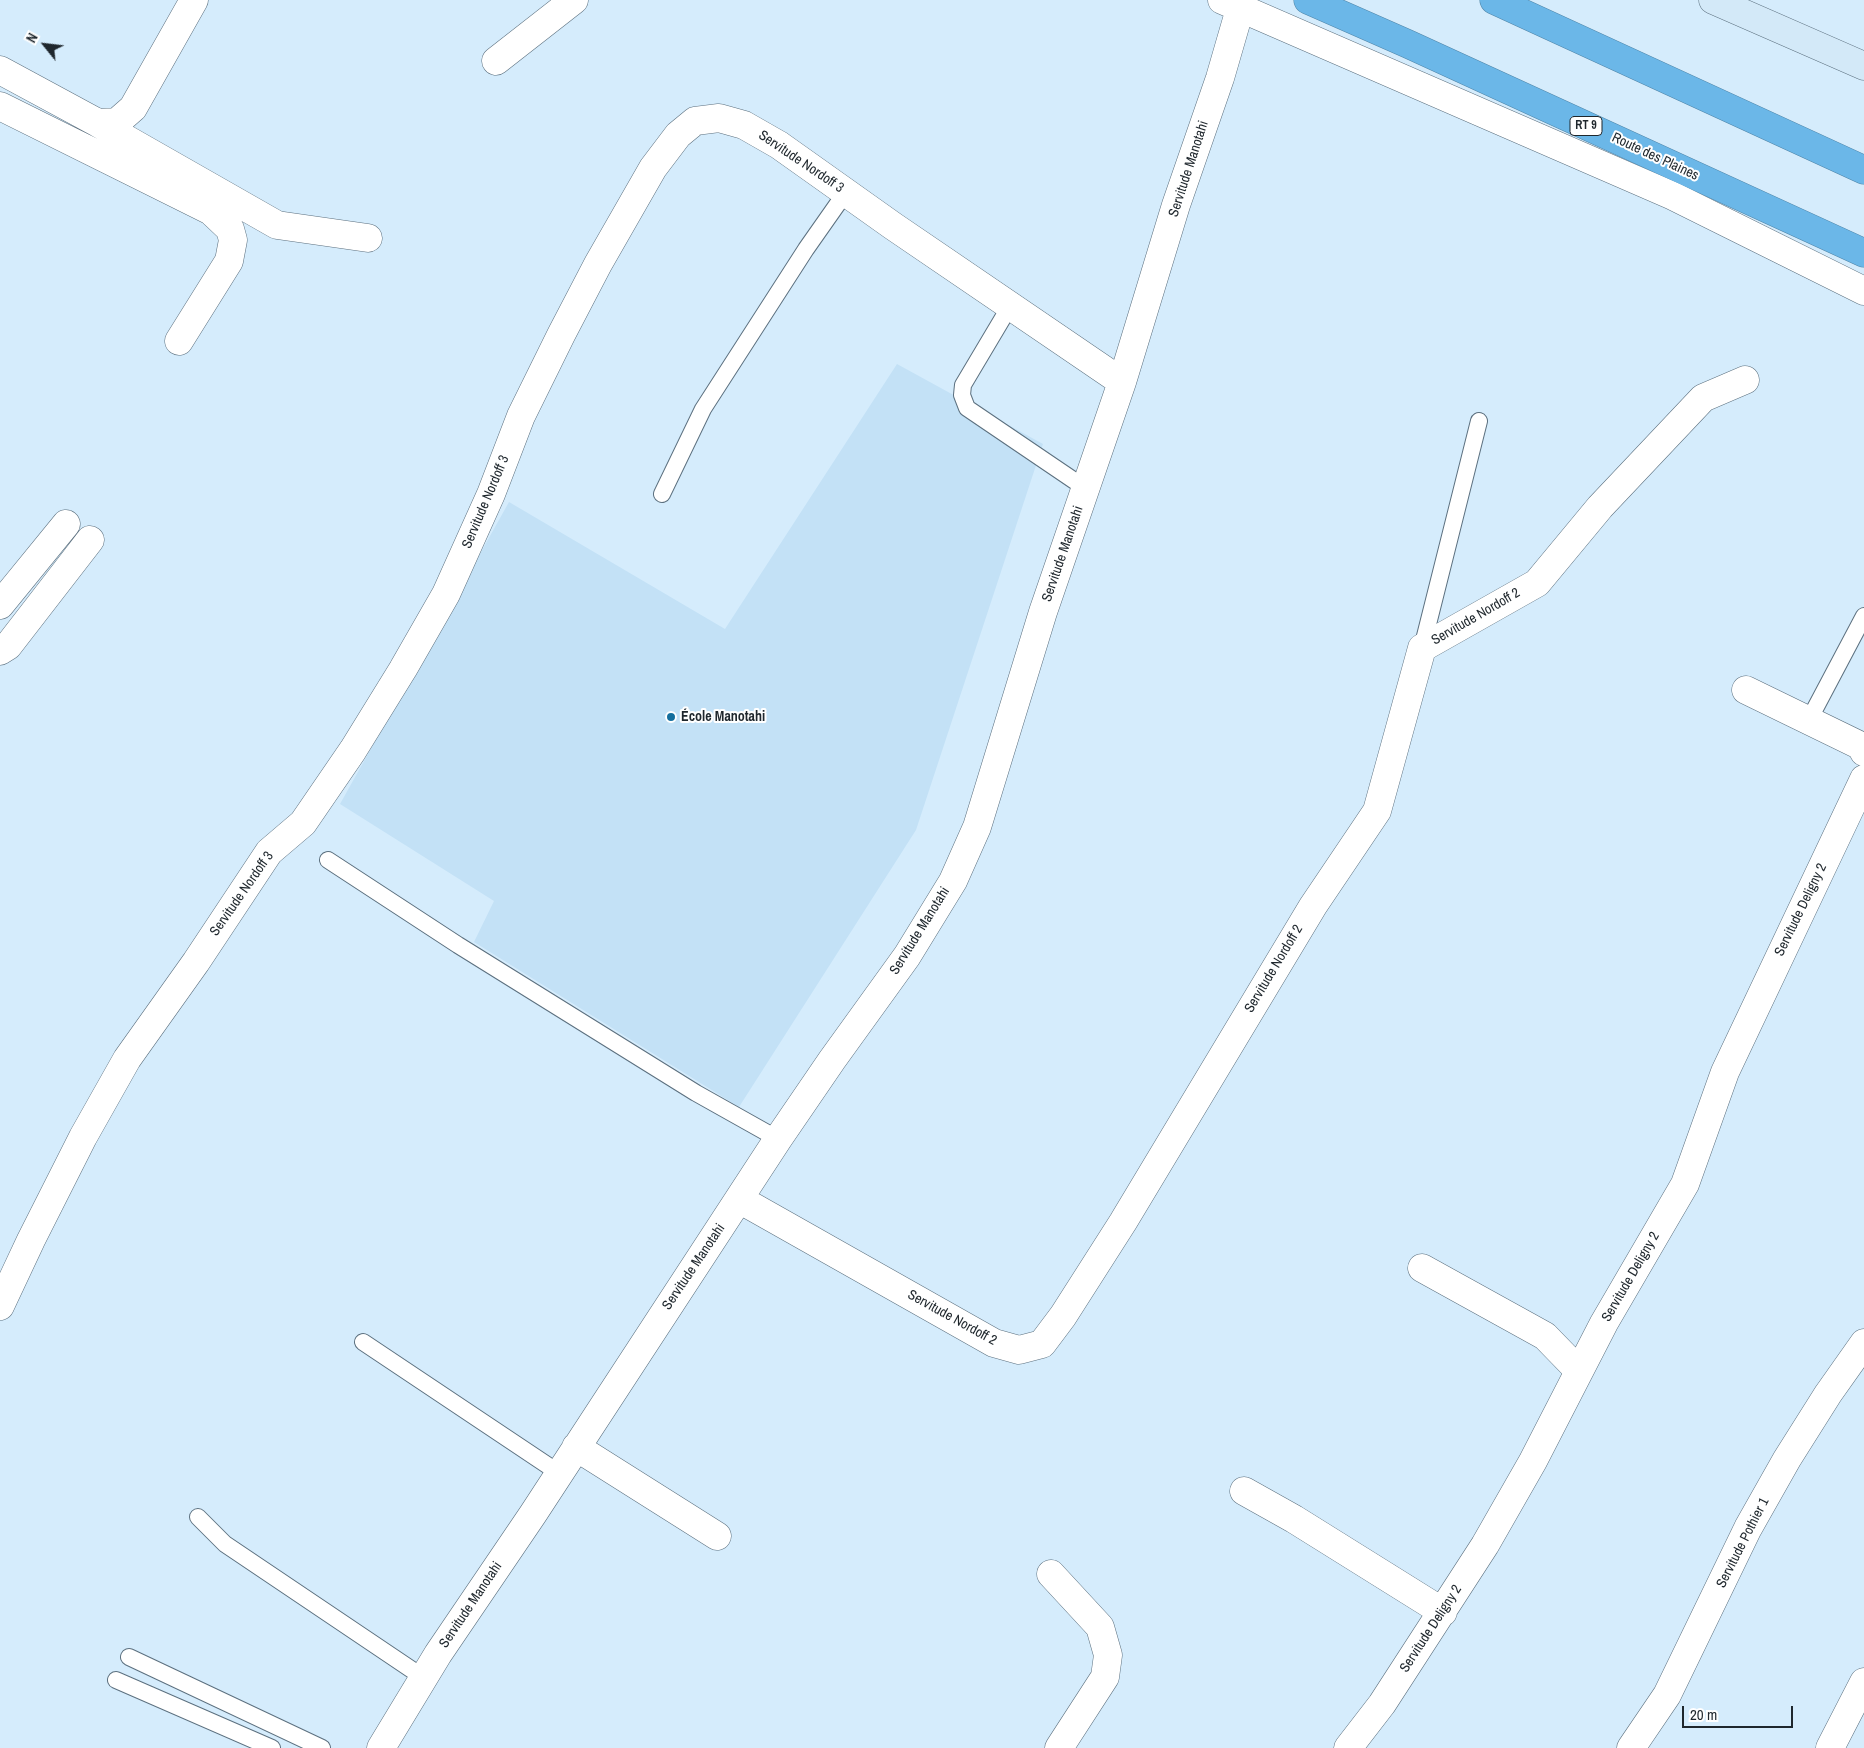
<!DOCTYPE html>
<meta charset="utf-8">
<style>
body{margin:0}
#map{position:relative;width:1864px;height:1748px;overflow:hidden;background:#d5ecfc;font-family:"Archivo Narrow",sans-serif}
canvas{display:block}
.north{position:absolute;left:20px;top:20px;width:50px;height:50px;-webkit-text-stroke:4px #fff;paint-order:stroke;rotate:299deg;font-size:14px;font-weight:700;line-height:20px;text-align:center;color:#1f272d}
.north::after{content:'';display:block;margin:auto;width:18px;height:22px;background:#1f272d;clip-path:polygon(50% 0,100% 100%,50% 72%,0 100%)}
.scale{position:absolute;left:1682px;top:1706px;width:111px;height:22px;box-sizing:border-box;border:2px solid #1f272d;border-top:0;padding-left:6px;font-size:15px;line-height:18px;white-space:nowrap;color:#1f272d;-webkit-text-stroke:4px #fff;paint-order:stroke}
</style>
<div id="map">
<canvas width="1864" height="1748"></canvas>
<div class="north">N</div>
<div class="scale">20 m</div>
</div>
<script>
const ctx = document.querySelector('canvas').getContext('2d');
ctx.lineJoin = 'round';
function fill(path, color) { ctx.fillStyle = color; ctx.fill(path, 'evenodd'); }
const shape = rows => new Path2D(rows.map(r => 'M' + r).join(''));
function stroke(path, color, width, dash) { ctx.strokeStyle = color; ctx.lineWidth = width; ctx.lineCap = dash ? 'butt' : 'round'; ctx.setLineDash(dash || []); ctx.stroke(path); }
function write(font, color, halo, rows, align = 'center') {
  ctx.font = font + ' "Archivo Narrow",sans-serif'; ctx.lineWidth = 4; ctx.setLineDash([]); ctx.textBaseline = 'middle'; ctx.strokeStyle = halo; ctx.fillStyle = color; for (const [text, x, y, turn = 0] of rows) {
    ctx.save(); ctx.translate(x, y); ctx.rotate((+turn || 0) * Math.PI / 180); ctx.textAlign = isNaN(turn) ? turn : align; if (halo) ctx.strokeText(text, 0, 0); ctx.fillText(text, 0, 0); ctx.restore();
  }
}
const built = shape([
 [897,364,1043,444,916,830,739,1107,474,942,494,901,340,804,509,502,725,629]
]);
const lane = shape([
 [1010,306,963,385,962,395,967,408,1085,488],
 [662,494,703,409,806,249,846,192],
 [1422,648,1479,421],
 [1809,720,1864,616],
 [328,860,458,945,696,1093,778,1139],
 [363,1342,559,1473],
 [198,1517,225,1544,424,1678],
 [129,1657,322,1748],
 [116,1680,272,1748]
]);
const street = shape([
 [1222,0,1673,196,1864,291],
 [496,61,574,0],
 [0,70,98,123,277,225,368,238],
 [0,106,211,211,230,229,233,240,229,261,179,341],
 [98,123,117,122,133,108,194,0],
 [0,605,66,524],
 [0,651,8,646,90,540],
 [1746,690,1861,746,1864,752],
 [739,1199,994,1343,1019,1350,1042,1344,1063,1316,1123,1222,1313,906,1377,811,1422,648,1537,583,1600,507,1703,398,1745,380],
 [1422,1268,1545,1336,1579,1371],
 [0,1306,31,1240,83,1137,127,1059,196,962,269,852,303,823,353,750,403,669,446,594,491,494,521,416,561,335,598,264,653,168,678,135,695,121,719,118,744,125,779,145,893,226,1122,382],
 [576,1447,717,1536],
 [1244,1491,1294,1519,1443,1612],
 [1051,1574,1100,1627,1108,1655,1105,1677,1059,1748],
 [381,1748,438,1654,533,1514,778,1139,832,1060,907,956,953,881,977,827,1043,612,1122,382,1176,205,1220,78,1240,9],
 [1348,1748,1382,1704,1485,1545,1533,1461,1604,1323,1685,1184,1725,1072,1864,779],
 [1631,1748,1667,1695,1748,1528,1787,1459,1828,1394,1864,1343],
 [1830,1748,1864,1682]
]);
const secondary = shape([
 [1713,0,1864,66]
]);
const highway = shape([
 [1308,0,1408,44,1864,253],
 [1494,0,1864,170]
]);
const markers = [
 [671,717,5,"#146e9d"]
];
const shields = [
 [1586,126,32]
];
const shieldNames = [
 ["RT 9",1586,126]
];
const streetNames = [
 ["Route des Plaines",1655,157,25],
 ["Servitude Nordoff 3",801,162,34],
 ["Servitude Manotahi",1189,169,-72],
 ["Servitude Nordoff 3",486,502,-67],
 ["Servitude Manotahi",1063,554,-71],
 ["Servitude Nordoff 2",1476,617,-30],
 ["Servitude Nordoff 3",242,894,-55],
 ["Servitude Deligny 2",1801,910,-64],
 ["Servitude Manotahi",920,931,-58],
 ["Servitude Nordoff 2",1274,969,-59],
 ["Servitude Manotahi",694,1267,-56],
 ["Servitude Deligny 2",1631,1277,-60],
 ["Servitude Nordoff 2",952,1318,29],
 ["Servitude Pothier 1",1743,1543,-63],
 ["Servitude Manotahi",471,1605,-56],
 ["Servitude Deligny 2",1431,1629,-57]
];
const poiNames = [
 ["École Manotahi",681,717]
];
fill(built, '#c3e1f6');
stroke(lane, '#5c707f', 18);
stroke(street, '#5c707f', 29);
stroke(secondary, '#5c707f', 29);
stroke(highway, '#5085a7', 29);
stroke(lane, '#fff', 16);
stroke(street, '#fff', 28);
stroke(secondary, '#d3e9f8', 28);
stroke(highway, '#6bb7e8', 28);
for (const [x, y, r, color] of markers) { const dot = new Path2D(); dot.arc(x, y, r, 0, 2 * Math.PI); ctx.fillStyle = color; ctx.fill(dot); stroke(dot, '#fff', 2); }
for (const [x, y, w] of shields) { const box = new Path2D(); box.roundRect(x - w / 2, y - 9.5, w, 19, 4); ctx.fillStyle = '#fff'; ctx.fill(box); stroke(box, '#1f272d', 1); }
write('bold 12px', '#1f272d', null, shieldNames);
write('14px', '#1f272d', '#fff', streetNames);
write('bold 14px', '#1f272d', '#fff', poiNames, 'left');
</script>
